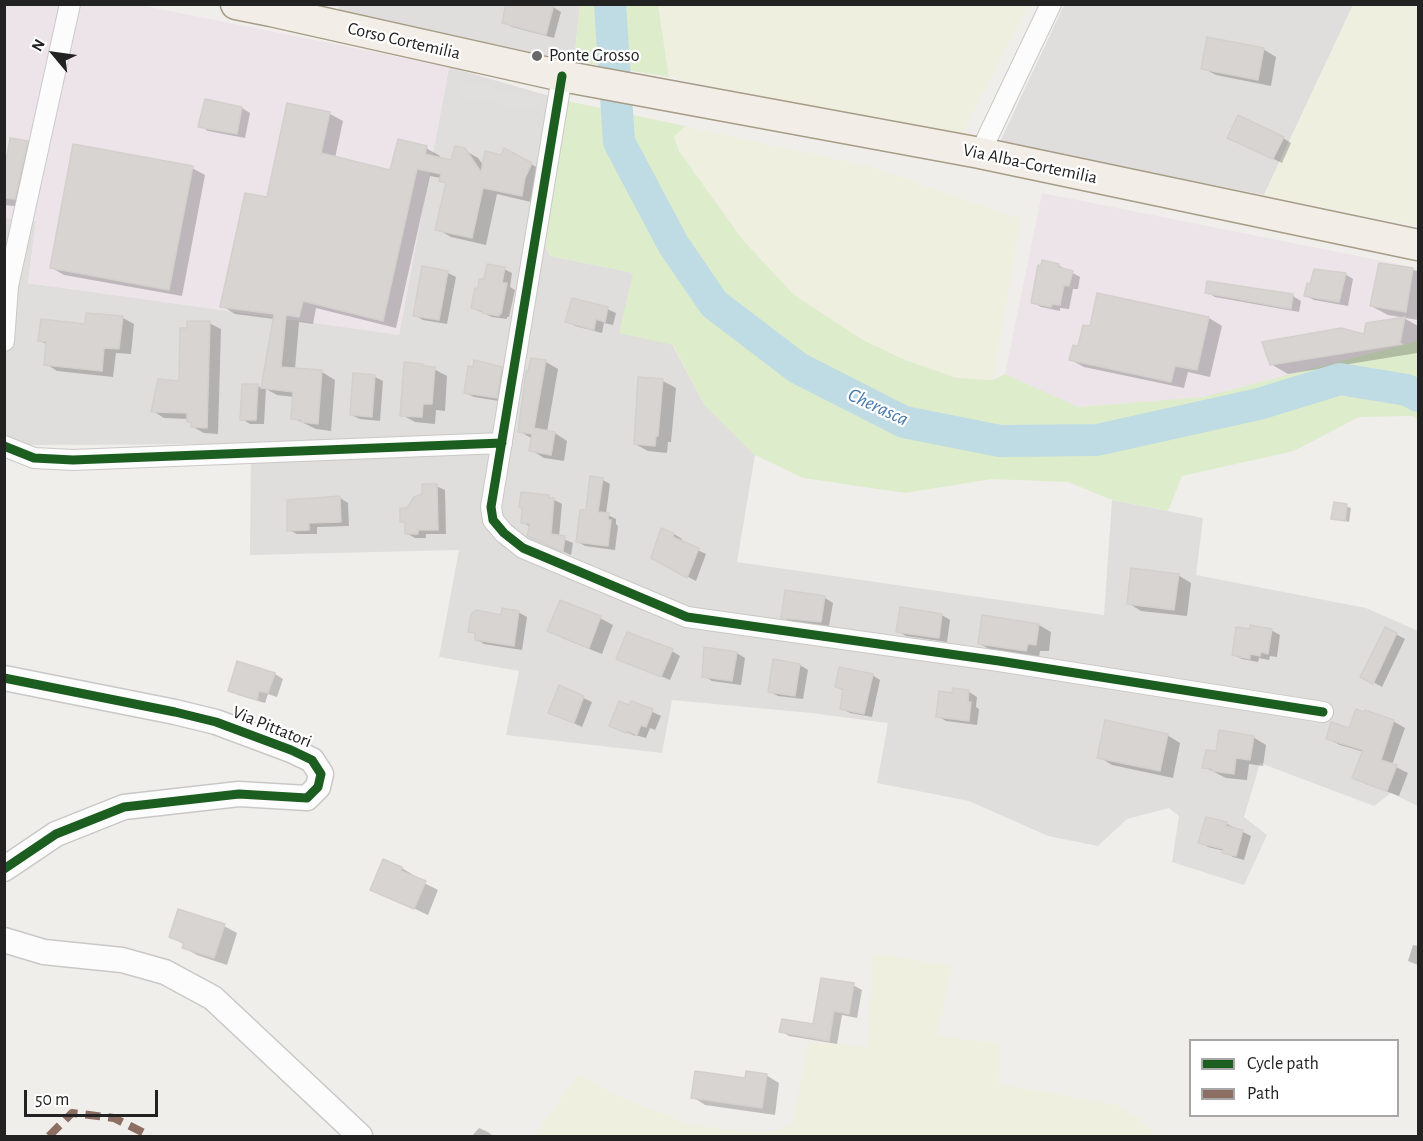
<!DOCTYPE html>
<style>
body{margin:0}
#map{position:relative;width:1423px;height:1141px;overflow:hidden;background:#f0eeeb;font-family:"Alegreya Sans",sans-serif}
canvas{display:block}
.frame{position:absolute;inset:0;border:6px solid #222;pointer-events:none}
.legend{position:absolute;left:1189px;top:1039px;width:210px;height:78px;box-sizing:border-box;background:#fff;border:2px solid #a7a7a7;margin:0;padding:8px 10px;list-style:none;font-size:18px;color:#222}
.legend li{display:flex;align-items:center;gap:12px;height:30px}
.legend b{width:30px;border:2px solid #a7a7a7}
.north{position:absolute;left:24px;top:24px;width:60px;height:60px;-webkit-text-stroke:4px #fff;paint-order:stroke;rotate:299deg;font-size:16px;font-weight:700;line-height:24px;text-align:center;color:#222}
.north::after{content:'';display:block;margin:auto;width:21px;height:27px;background:#222;clip-path:polygon(50% 0,100% 100%,50% 72%,0 100%)}
.scale{position:absolute;left:24px;top:1090px;width:134px;height:27px;box-sizing:border-box;border:3px solid #222;border-top:0;padding-left:8px;font-size:18px;line-height:21px;white-space:nowrap;color:#222;-webkit-text-stroke:4px #fff;paint-order:stroke}
</style>
<div id="map">
<canvas width="1423" height="1141"></canvas>
<div class="frame"></div>
<ul class="legend">
<li><b style="height:8px;background:#1b5e20"></b>Cycle path</li>
<li><b style="height:8px;background:#8d6e63"></b>Path</li>
</ul>
<div class="north">N</div>
<div class="scale">50 m</div>
</div>
<script>
const ctx = document.querySelector('canvas').getContext('2d');
ctx.lineJoin = 'round';
function fill(path, color) { ctx.fillStyle = color; ctx.fill(path, 'evenodd'); }
const shape = rows => new Path2D(rows.map(r => 'M' + r).join(''));
function stroke(path, color, width, dash) { ctx.strokeStyle = color; ctx.lineWidth = width; ctx.lineCap = dash ? 'butt' : 'round'; ctx.setLineDash(dash || []); ctx.stroke(path); }
function write(font, color, halo, rows, align = 'center') {
  ctx.font = font + ' "Alegreya Sans",sans-serif'; ctx.lineWidth = 4.5; ctx.setLineDash([]); ctx.textBaseline = 'middle'; ctx.strokeStyle = halo; ctx.fillStyle = color; for (const [text, x, y, turn = 0] of rows) {
    ctx.save(); ctx.translate(x, y); ctx.rotate((+turn || 0) * Math.PI / 180); ctx.textAlign = isNaN(turn) ? turn : align; if (halo) ctx.strokeText(text, 0, 0); ctx.fillText(text, 0, 0); ctx.restore();
  }
}
const residential = shape([
 [340,5,580,5,574,61,335,17],
 [1064,5,1353,5,1264,195,1000,142],
 [449,67,567,101,550,256,634,273,704,404,755,455,737,562,1104,615,1112,500,1203,518,1196,575,1366,608,1418,631,1418,806,1391,793,1374,806,1260,763,1244,817,1267,835,1244,885,1172,862,1179,816,1169,808,1127,819,1098,846,1048,836,969,801,877,783,888,723,811,713,672,700,662,753,506,735,519,671,439,657,459,550,250,555,251,444,32,445,5,449,5,218,36,221,28,283,399,334]
]);
const industrial = shape([
 [5,5,140,5,449,67,399,335,28,283,36,221,5,218],
 [1042,193,1418,268,1418,341,1202,398,1078,407,1036,391,1005,374]
]);
const farmland = shape([
 [658,4,1029,5,961,136,669,77],
 [1353,5,1418,5,1418,226,1264,195],
 [685,126,871,167,1021,219,993,380,957,378,905,360,863,340,794,295,742,239,679,151,674,137],
 [873,953,952,966,937,1036,1001,1043,999,1084,1117,1105,1139,1118,1152,1131,1153,1136,534,1136,579,1074,613,1094,688,1124,758,1133,776,1131,792,1124,808,1042,867,1047]
]);
const grass = shape([
 [580,5,658,5,669,77,574,61],
 [567,101,685,126,674,137,679,151,742,239,794,295,863,340,905,360,957,378,993,380,1005,374,1078,407,1203,397,1418,341,1418,419,1412,416,1359,417,1294,451,1182,476,1168,511,1112,500,1068,482,992,479,905,493,803,478,755,455,704,404,673,345,619,333,633,273,550,256,543,243]
]);
const parking = shape([
 [461,82,539,97,536,111,458,96]
]);
const shadow = shape([
 [553,7,561,12,554,38,512,27,503,22],
 [1263,49,1276,57,1271,86,1216,75,1203,68],
 [242,108,250,113,245,138,208,131,200,126],
 [330,114,343,121,335,158,391,172,426,148,440,156,439,159,452,162,464,150,478,158,484,166,531,164,545,172,535,203,497,194,486,245,451,237,437,229,447,184,441,180,441,178,430,176,396,328,316,308,313,324,299,322,295,369,322,372,335,380,331,431,316,429,293,418,294,397,277,395,266,389,264,424,250,424,242,419,258,386,263,389,274,319,235,314,222,306,268,199],
 [1283,138,1291,143,1282,163,1238,142],
 [27,142,44,152,32,208,4,205,4,157,8,158],
 [192,168,205,175,182,296,64,275,52,268],
 [1380,264,1418,271,1418,320,1388,315,1371,306],
 [1058,265,1080,277,1078,289,1073,289,1069,309,1060,308,1060,311,1041,307,1032,302],
 [424,268,448,273,456,277,447,324,423,320,414,315],
 [504,269,512,273,510,287,515,290,509,317,507,317,507,319,492,317,472,308,479,290,485,281],
 [1345,274,1353,279,1348,306,1314,300,1306,296],
 [1208,282,1293,296,1301,301,1299,312,1215,297,1207,292],
 [1098,295,1209,318,1222,326,1210,377,1188,372,1184,388,1084,367,1071,360,1091,328],
 [607,309,616,313,613,325,604,323,602,333,575,326,566,321],
 [123,318,134,324,131,354,116,353,113,377,57,371,46,364,48,345,40,341,87,326],
 [1404,318,1418,326,1417,353,1288,374,1271,364,1365,336],
 [209,323,221,329,218,434,204,433,193,427,193,423,188,421,188,419,164,418,153,411,180,382],
 [546,362,558,369,547,432,555,433,567,441,564,461,544,458,531,450,533,439,519,431],
 [422,365,434,369,447,376,445,411,436,410,435,424,415,422,402,415],
 [501,368,510,373,505,402,474,397,466,393],
 [375,377,383,381,380,421,360,419,351,415],
 [663,381,676,388,671,442,668,442,667,453,648,451,635,444],
 [603,480,610,484,606,514,616,519,616,524,618,526,615,550,585,546,578,542,587,512],
 [436,486,445,490,446,534,426,534,426,538,415,538,406,533,406,524,402,521,408,510],
 [549,497,562,504,559,537,573,543,571,555,537,540,531,527,522,522],
 [340,498,348,503,349,526,317,527,317,534,297,534,289,530],
 [1335,503,1351,508,1349,522,1333,518],
 [674,534,682,539,681,542,706,554,696,581,653,558],
 [1178,575,1191,583,1187,616,1141,611,1128,603],
 [786,592,825,598,833,603,829,626,791,622,782,617],
 [561,602,600,618,613,625,602,654,562,638,549,631],
 [518,612,527,617,522,650,484,644,476,639,477,635,470,631,502,617],
 [942,615,950,620,947,642,906,636,898,631],
 [1039,625,1051,632,1049,651,1040,651,1039,657,993,651,980,644],
 [1386,629,1405,639,1382,687,1362,676],
 [1271,630,1280,635,1277,657,1270,656,1269,660,1259,658,1258,662,1242,659,1233,655],
 [672,651,680,656,670,680,618,658],
 [737,653,745,658,741,685,712,681,704,676],
 [238,663,275,674,283,679,277,697,268,694,265,703,238,695,230,690],
 [800,665,808,670,803,699,778,696,769,691],
 [872,675,880,680,872,717,850,713,841,708,844,691,836,687],
 [559,687,592,702,582,727,556,715],
 [969,692,977,697,976,707,979,709,977,725,946,721,937,716,954,694],
 [632,702,661,716,655,730,650,728,646,738,635,735,635,736,611,725,630,707],
 [1393,721,1405,728,1392,765,1408,773,1399,796,1366,784,1354,777,1364,752,1340,745,1328,739],
 [1167,735,1180,743,1173,778,1112,765,1099,757],
 [1253,737,1266,745,1263,766,1249,764,1247,780,1226,778,1204,767,1217,753],
 [1207,819,1227,824,1251,836,1244,860,1233,857,1224,851,1208,847,1200,842],
 [384,861,402,868,415,876,414,878,438,890,428,915,372,889],
 [224,926,237,933,227,965,197,955,184,948,185,945,171,937],
 [1413,945,1418,946,1418,965,1408,961],
 [853,985,862,990,857,1018,842,1015,837,1044,789,1036,781,1031,814,1026],
 [766,1075,779,1083,775,1115,705,1105,693,1097],
 [479,1128,488,1132,493,1136,472,1136]
]);
const river = shape([
 [610,4,619,142,673,244,714,304,798,368,904,422,1000,441,1097,440,1259,404,1340,379,1407,390,1418,396]
]);
const building = shape([
 [506,4,554,4,546,35,502,23,506,4],
 [1207,37,1264,48,1258,80,1201,69,1207,37],
 [205,99,242,107,237,134,198,127,205,99],
 [287,103,330,112,321,153,390,170,398,139,427,146,425,154,451,160,455,146,465,148,481,172,485,151,501,155,504,148,532,163,525,178,522,196,483,188,472,238,435,230,446,183,439,181,441,174,417,169,383,321,303,301,299,317,286,315,281,367,322,370,318,424,301,422,302,420,291,419,293,392,261,388,274,314,220,307,245,193,267,197,287,103],
 [1238,115,1284,137,1273,159,1227,138,1238,115],
 [10,138,28,141,15,199,4,198,4,156,7,156,10,138],
 [73,144,193,166,169,290,50,268,73,144],
 [1042,260,1059,264,1058,267,1073,271,1069,286,1064,285,1060,305,1052,304,1051,307,1031,303,1038,265,1041,266,1042,260],
 [1379,263,1413,268,1406,312,1370,306,1379,263],
 [487,264,505,267,502,283,507,283,501,314,499,313,499,316,482,313,482,311,471,308,475,288,478,289,479,279,484,279,487,264],
 [422,266,448,271,439,320,413,316,422,266],
 [1314,269,1346,273,1339,302,1304,296,1307,283,1310,284,1314,269],
 [1207,281,1293,294,1291,309,1205,293,1207,281],
 [1097,293,1209,317,1197,370,1175,366,1171,382,1069,360,1073,345,1078,346,1083,325,1090,326,1097,293],
 [572,298,608,307,605,322,596,319,594,330,565,322,572,298],
 [86,313,123,316,119,349,104,348,102,371,44,365,46,342,38,341,41,319,85,324,86,313],
 [1405,317,1400,343,1402,344,1270,365,1262,342,1341,328,1364,334,1366,323,1405,317],
 [187,321,210,321,207,428,191,427,191,422,187,422,187,413,151,412,158,379,179,381,180,328,187,328,187,321],
 [531,358,546,360,534,428,555,432,551,455,529,451,532,434,518,432,526,371,528,371,531,358],
 [474,360,502,367,497,398,464,393,468,366,473,367,474,360],
 [404,362,423,364,422,366,435,367,432,404,423,404,422,417,400,416,404,362],
 [353,373,375,375,372,417,350,415,353,373],
 [638,377,663,379,658,436,656,436,655,446,634,444,638,377],
 [242,384,258,384,256,420,240,420,242,384],
 [590,476,603,478,598,512,609,513,608,520,611,520,608,546,576,542,580,510,586,510,590,476],
 [422,484,437,484,438,530,418,530,418,534,405,534,405,522,400,522,400,508,407,508,414,497,422,494,422,484],
 [521,492,549,495,549,498,554,498,551,534,565,536,563,552,527,536,530,524,521,523,522,508,519,507,521,492],
 [340,496,341,522,309,523,309,530,287,531,287,500,340,496],
 [1334,502,1347,504,1345,521,1331,519,1334,502],
 [661,528,674,533,673,537,699,548,687,578,651,558,661,528],
 [1131,568,1179,574,1174,610,1127,604,1131,568],
 [785,590,825,596,821,622,781,618,785,590],
 [560,600,601,616,589,648,547,631,560,600],
 [900,607,942,614,939,638,896,632,900,607],
 [502,608,519,611,514,646,475,640,475,633,468,632,471,614,476,610,501,615,502,608],
 [982,615,1039,624,1036,645,1028,644,1026,651,978,644,982,615],
 [1250,625,1272,629,1268,654,1261,652,1260,656,1250,654,1250,659,1232,655,1236,627,1250,629,1250,625],
 [1385,627,1397,633,1373,684,1360,677,1385,627],
 [627,632,673,649,661,677,616,659,627,632],
 [704,647,737,652,732,681,702,677,704,647],
 [773,659,800,664,795,696,768,692,773,659],
 [237,661,275,673,268,693,259,691,257,700,228,691,237,661],
 [839,667,873,674,864,714,840,709,843,689,835,687,839,667],
 [559,685,584,696,574,723,548,713,559,685],
 [953,688,969,690,968,702,971,702,969,721,936,717,939,691,952,693,953,688],
 [619,701,629,705,631,701,653,709,646,727,641,725,637,735,627,731,626,733,609,726,619,701],
 [1356,709,1364,712,1365,710,1394,720,1381,760,1397,765,1387,791,1352,778,1363,750,1326,739,1331,722,1349,728,1356,709],
 [1105,720,1168,734,1160,771,1097,758,1105,720],
 [1219,730,1254,736,1250,760,1236,758,1234,774,1212,771,1212,769,1202,768,1206,750,1216,751,1219,730],
 [1206,817,1227,822,1226,826,1243,830,1236,856,1222,853,1223,849,1198,843,1206,817],
 [383,859,402,867,401,871,426,881,414,909,370,890,383,859],
 [178,909,225,924,214,958,182,948,184,943,169,937,178,909],
 [821,978,854,983,849,1014,834,1011,829,1041,779,1032,782,1019,813,1024,821,978],
 [695,1071,745,1078,746,1071,767,1074,762,1108,691,1098,695,1071]
]);
const minor = shape([
 [562,76,491,507,493,520,504,533,523,548,687,617,999,661,1323,712],
 [980,153,1051,4],
 [4,341,8,286,70,4],
 [4,446,34,458,73,460,502,443]
]);
const tertiary = shape([
 [4,678,175,712,216,722,291,750,312,760,321,774,318,787,307,798,239,794,124,807,56,834,4,869],
 [4,940,44,952,122,960,165,972,213,998,360,1136]
]);
const primary = shape([
 [236,4,271,11,562,76,980,153,1418,245]
]);
const quiet = shape([
 [49,1136,72,1113,114,1118,150,1136]
]);
const cycleway = shape([
 [562,76,491,507,493,520,504,533,523,548,687,617,999,661,1323,712],
 [4,446,34,458,73,460,502,443],
 [4,678,175,712,216,722,291,750,312,760,321,774,318,787,307,798,239,794,124,807,56,834,4,869]
]);
const markers = [
 [537,56,6,"#6a6968"]
];
const streetNames = [
 ["Corso Cortemilia",404,41,13],
 ["Via Alba-Cortemilia",1030,164,12],
 ["Via Pittatori",272,727,22]
];
const poiNames = [
 ["Ponte Grosso",549,56]
];
const waterNames = [
 ["Cherasca",878,407,25]
];
fill(residential, '#dfdedc');
fill(industrial, '#ede4e9');
fill(farmland, '#efefdf');
fill(grass, '#ddeccb');
fill(parking, '#e0dfde');
fill(shadow, '#0003');
stroke(river, '#bfdbe3', 32);
fill(building, '#d7d4d2');
stroke(building, '#d3d0cc', 1.5);
stroke(minor, '#c9c8c7', 22);
stroke(tertiary, '#c9c8c7', 27);
stroke(primary, '#a79c86', 33);
stroke(minor, '#fdfcfc', 20);
stroke(tertiary, '#fdfcfc', 24);
stroke(primary, '#f3ede7', 30);
stroke(quiet, '#8d6e63', 8, [15, 8]);
stroke(cycleway, '#1b5e20', 9);
for (const [x, y, r, color] of markers) { const dot = new Path2D(); dot.arc(x, y, r, 0, 2 * Math.PI); ctx.fillStyle = color; ctx.fill(dot); stroke(dot, '#fff', 2); }
write('18px', '#222', '#fff', streetNames);
write('18px', '#222', '#fff', poiNames, 'left');
write('italic 20px', '#4a7aab', '#fff', waterNames);
</script>
